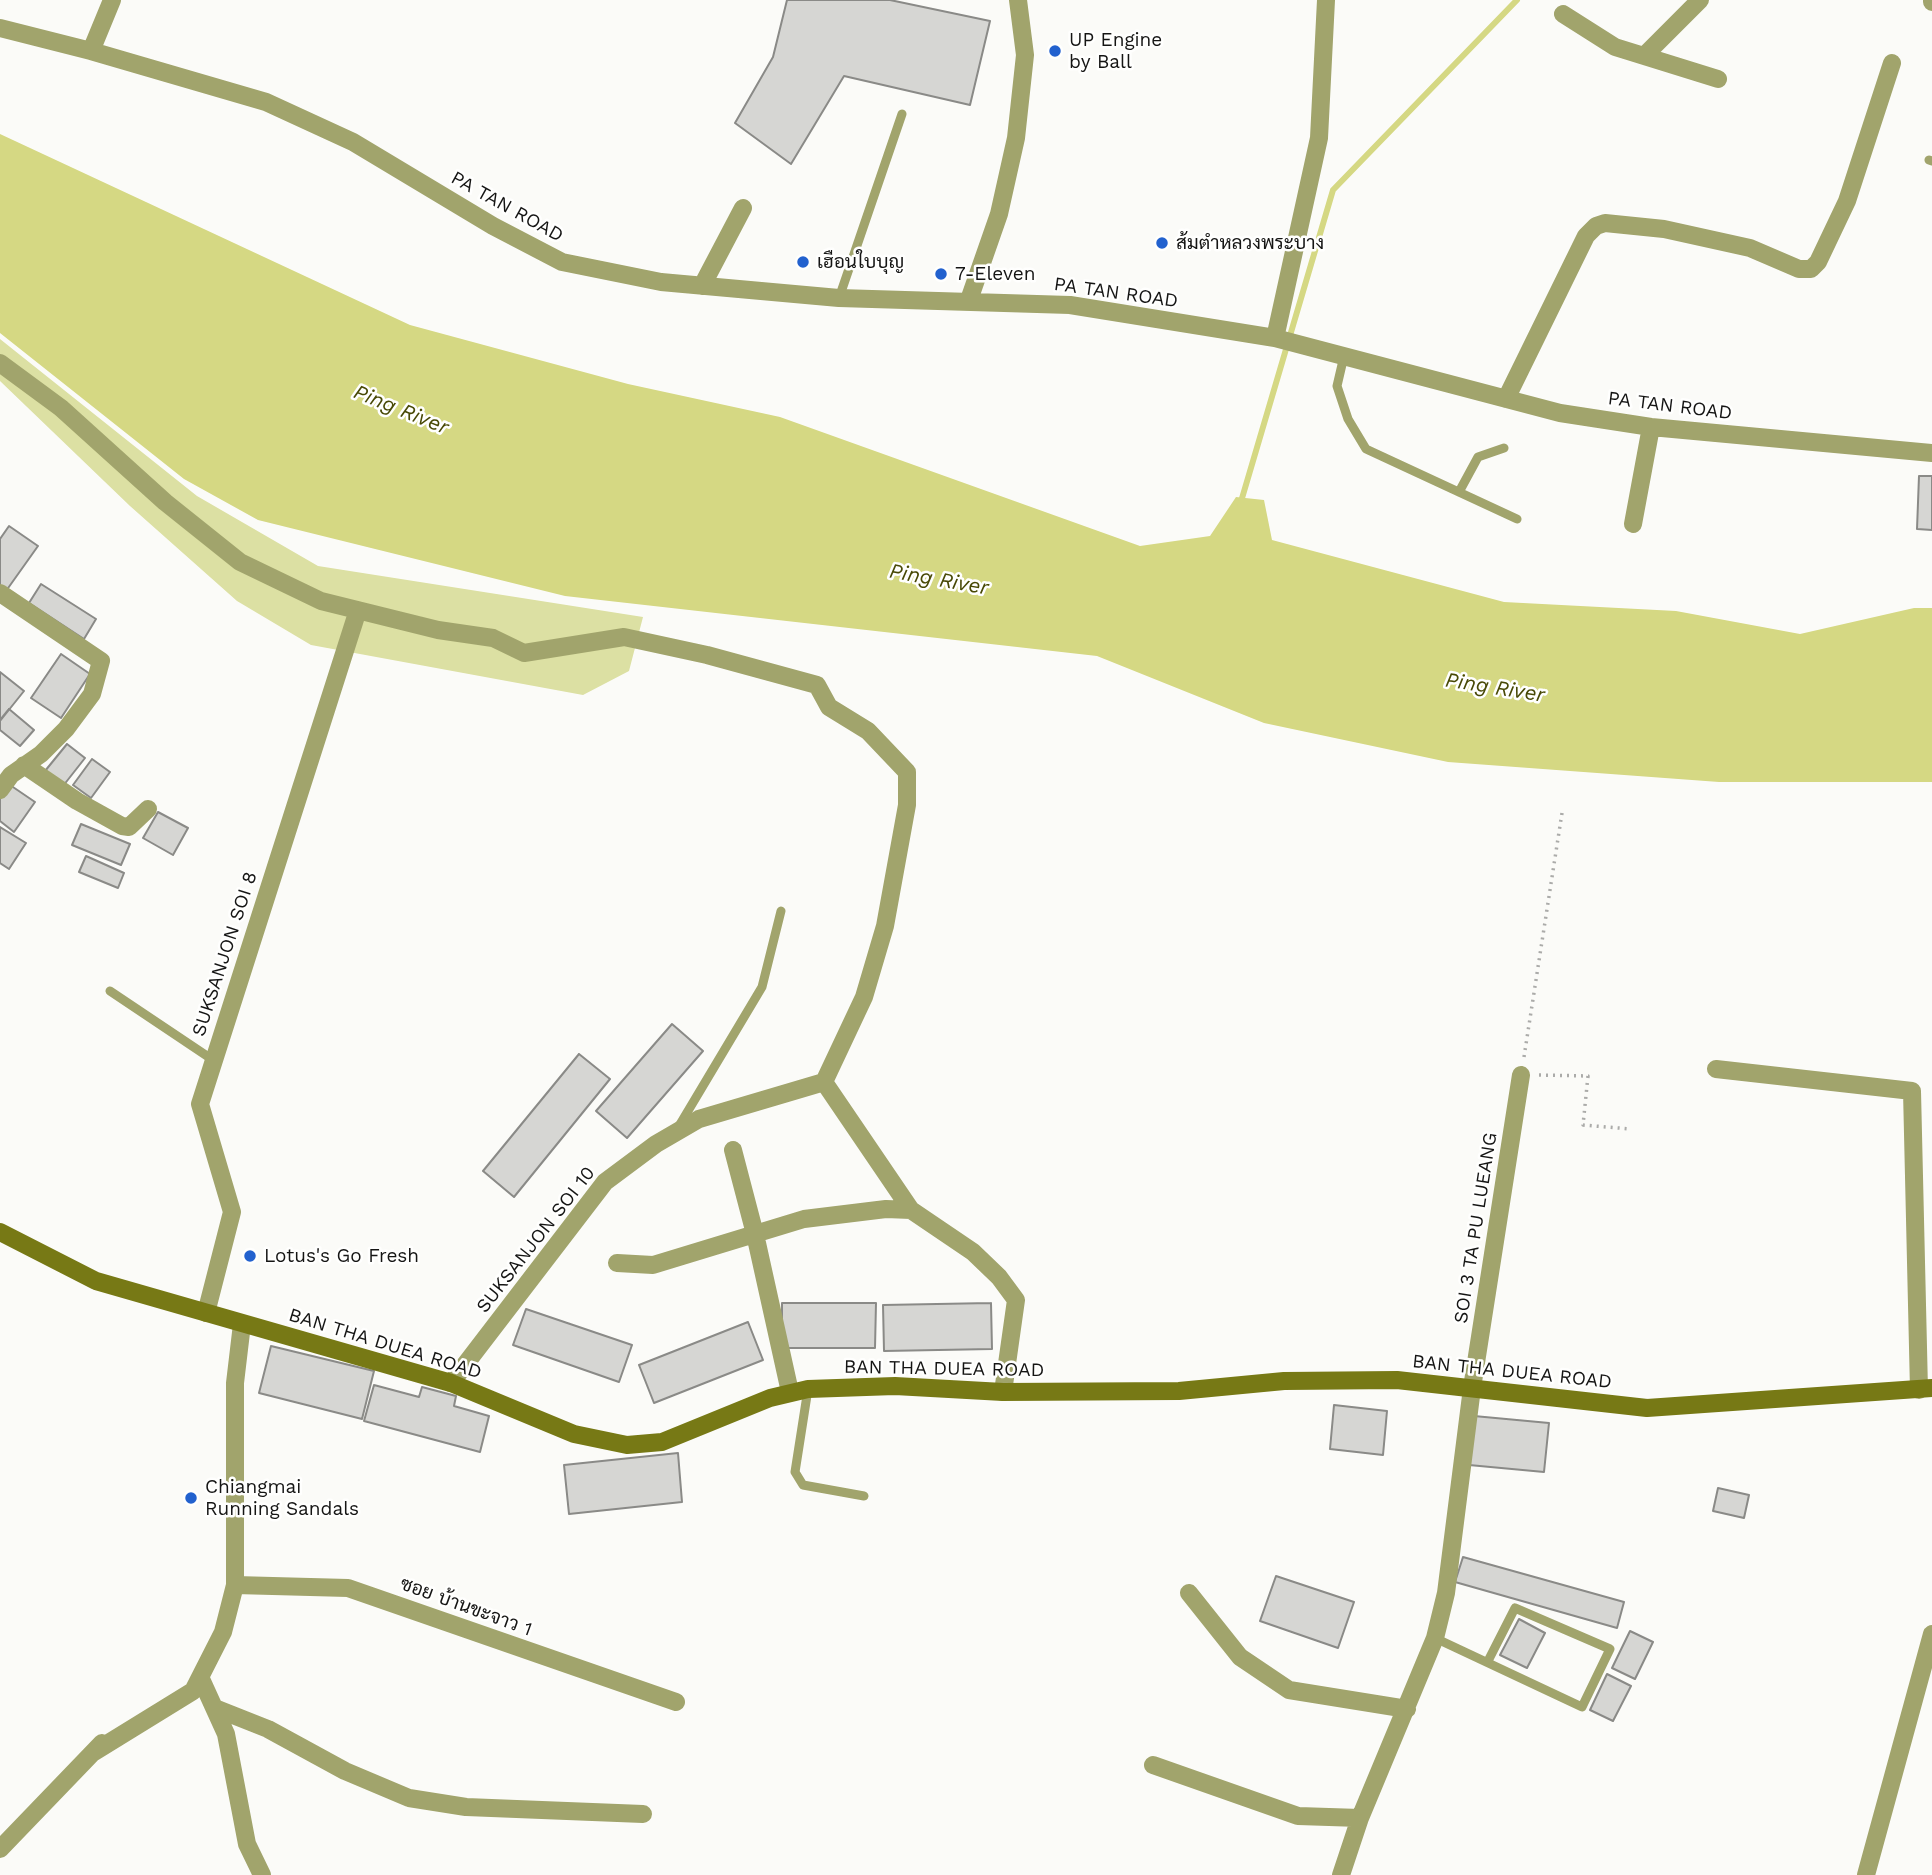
<!DOCTYPE html>
<meta charset="utf-8">
<style>
body{margin:0}
canvas{display:block;background:#fbfbf8}
</style>
<canvas width="1932" height="1875"></canvas>
<script>
const ctx = document.querySelector('canvas').getContext('2d');
ctx.lineJoin = 'round';
function fill(path, color) { ctx.fillStyle = color; ctx.fill(path, 'evenodd'); }
const shape = rows => new Path2D(rows.map(r => 'M' + r).join(''));
function stroke(path, color, width, dash) { ctx.strokeStyle = color; ctx.lineWidth = width; ctx.lineCap = dash ? 'butt' : 'round'; ctx.setLineDash(dash || []); ctx.stroke(path); }
function write(font, color, halo, rows, align = 'center') {
  ctx.font = font + ' "Work Sans",Sarabun,sans-serif'; ctx.lineWidth = 5; ctx.setLineDash([]); ctx.textBaseline = 'middle'; ctx.strokeStyle = halo; ctx.fillStyle = color; for (const [text, x, y, turn = 0] of rows) {
    ctx.save(); ctx.translate(x, y); ctx.rotate((+turn || 0) * Math.PI / 180); ctx.textAlign = isNaN(turn) ? turn : align; if (halo) ctx.strokeText(text, 0, 0); ctx.fillText(text, 0, 0); ctx.restore();
  }
}
const green = shape([
 [0,339,197,496,318,566,643,617,629,671,583,695,311,645,237,601,130,506,0,381]
]);
const water = shape([
 [0,134,410,325,628,384,780,417,1140,546,1210,536,1236,497,1264,500,1272,540,1504,602,1676,611,1800,634,1914,608,1932,608,1932,782,1719,782,1448,762,1264,723,1097,656,565,596,258,520,184,479,0,333]
]);
const stream = shape([
 [1240,505,1333,190,1517,0]
]);
const building = shape([
 [787,0,890,0,990,21,970,105,844,76,791,164,735,123,773,57,787,0],
 [1919,476,1932,476,1932,530,1917,529,1919,476],
 [9,526,38,546,6,591,0,587,0,539,9,526],
 [41,584,96,619,84,639,29,603,41,584],
 [61,654,90,674,61,718,31,698,61,654],
 [0,672,24,691,0,721,0,672],
 [9,709,34,730,20,746,0,730,0,720,9,709],
 [67,744,85,758,63,786,45,771,67,744],
 [92,759,110,772,91,798,73,785,92,759],
 [10,785,35,802,14,832,0,821,0,798,10,785],
 [158,812,188,828,173,855,143,838,158,812],
 [81,824,130,844,121,865,72,845,81,824],
 [0,827,26,843,9,869,0,863,0,827],
 [86,856,124,873,118,888,79,872,86,856],
 [672,1024,703,1051,627,1138,596,1111,672,1024],
 [579,1054,610,1079,514,1197,483,1171,579,1054],
 [782,1303,876,1303,875,1348,782,1348,782,1303],
 [991,1303,992,1349,884,1351,883,1305,991,1303],
 [526,1309,632,1345,619,1382,513,1345,526,1309],
 [748,1322,763,1360,654,1403,639,1365,748,1322],
 [271,1346,374,1371,362,1419,259,1393,271,1346],
 [374,1385,419,1397,422,1387,456,1396,454,1406,489,1416,480,1452,364,1421,374,1385],
 [1334,1405,1387,1411,1383,1455,1330,1449,1334,1405],
 [1474,1416,1549,1423,1544,1472,1469,1465,1474,1416],
 [678,1453,682,1502,569,1514,564,1465,678,1453],
 [1718,1488,1749,1495,1744,1518,1713,1511,1718,1488],
 [1463,1557,1624,1602,1617,1628,1455,1582,1463,1557],
 [1276,1576,1354,1602,1338,1648,1260,1621,1276,1576],
 [1519,1619,1545,1633,1527,1668,1500,1655,1519,1619],
 [1630,1631,1653,1642,1635,1679,1612,1668,1630,1631],
 [1607,1674,1631,1686,1613,1721,1590,1710,1607,1674]
]);
const path = shape([
 [1524,1057,1562,813],
 [1539,1075,1588,1076,1583,1125,1630,1129]
]);
const lane = shape([
 [1929,160,1932,161],
 [839,298,902,114],
 [1344,356,1337,386,1348,419,1366,449,1517,519],
 [1459,492,1478,457,1504,448],
 [110,991,213,1060],
 [679,1126,762,987,781,911],
 [808,1389,795,1472,803,1485,864,1496],
 [1435,1638,1582,1707,1610,1649,1515,1608,1488,1661]
]);
const street = shape([
 [1700,0,1644,56,1718,79],
 [1932,0,1932,2],
 [1563,14,1615,47,1644,56],
 [0,28,91,51,266,102,353,142,493,226,562,262,661,282,839,298,1070,305,1275,338,1560,413,1651,427,1932,453],
 [91,51,112,0],
 [702,286,743,208],
 [969,300,999,214,1016,138,1025,55,1018,0],
 [1275,338,1319,138,1326,0],
 [0,363,61,408,165,502,240,562,321,601,438,630,493,638,524,653,624,637,707,655,817,685,829,707,868,731,907,772,907,805,885,926,864,997,824,1082,911,1210,973,1252,999,1277,1016,1300,1003,1392],
 [1506,399,1586,236,1596,226,1605,223,1664,229,1750,248,1799,269,1811,269,1818,262,1847,201,1892,63],
 [1633,524,1651,427],
 [0,593,101,661,92,694,66,729,41,754,11,775,0,790],
 [24,765,77,801,122,826,129,827,148,809],
 [1716,1069,1912,1091,1919,1390],
 [733,1150,755,1234,790,1392],
 [617,1263,653,1265,804,1219,886,1209,911,1210],
 [206,1313,232,1212,200,1104,358,610],
 [451,1383,605,1182,656,1144,699,1119,824,1082],
 [235,1585,348,1588,676,1702],
 [1189,1593,1240,1657,1289,1690,1407,1709],
 [201,1679,226,1734,247,1844,262,1875],
 [215,1708,268,1729,345,1771,409,1798,466,1807,643,1814],
 [94,1752,193,1691,223,1632,235,1585,235,1383,242,1324],
 [1153,1765,1298,1816,1360,1818],
 [0,1849,102,1743],
 [1341,1875,1360,1818,1435,1638,1446,1593,1472,1388,1521,1075],
 [1866,1875,1932,1634]
]);
const secondary = shape([
 [0,1232,96,1281,451,1383,574,1434,627,1445,662,1442,770,1398,808,1389,895,1386,1003,1392,1179,1391,1284,1381,1397,1380,1647,1408,1932,1388]
]);
const markers = [
 [1055,51,7,"#2261ce"],
 [1162,243,7,"#2261ce"],
 [803,262,7,"#2261ce"],
 [941,274,7,"#2261ce"],
 [250,1256,7,"#2261ce"],
 [191,1498,7,"#2261ce"]
];
const poiNames = [
 ["UP Engine",1069,40],
 ["by Ball",1069,62],
 ["ส้มตำหลวงพระบาง",1176,243],
 ["เฮือนใบบุญ",817,262],
 ["7-Eleven",955,274],
 ["Lotus's Go Fresh",264,1256],
 ["Chiangmai",205,1487],
 ["Running Sandals",205,1509]
];
const streetNames = [
 ["PA TAN ROAD",507,207,29],
 ["PA TAN ROAD",1116,293,8],
 ["PA TAN ROAD",1670,406,7],
 ["SUKSANJON SOI 8",225,954,-72],
 ["SOI 3 TA PU LUEANG",1476,1228,-81],
 ["SUKSANJON SOI 10",536,1240,-52],
 ["BAN THA DUEA ROAD",385,1344,17],
 ["BAN THA DUEA ROAD",944,1369,1],
 ["BAN THA DUEA ROAD",1512,1372,6],
 ["ซอย บ้านขะจาว 1",466,1607,20]
];
const waterNames = [
 ["Ping River",401,410,22],
 ["Ping River",939,580,10],
 ["Ping River",1495,688,9]
];
fill(green, '#dce0a3');
fill(water, '#d5d883');
stroke(stream, '#d5d883', 6);
fill(building, '#d6d6d3');
stroke(building, '#8a8a87', 2);
stroke(path, '#ababa9', 3.5, [2, 5]);
stroke(lane, '#a1a46c', 9);
stroke(street, '#a1a46c', 18);
stroke(secondary, '#777915', 18);
for (const [x, y, r, color] of markers) { const dot = new Path2D(); dot.arc(x, y, r, 0, 2 * Math.PI); ctx.fillStyle = color; ctx.fill(dot); stroke(dot, '#fffffe', 2.5); }
write('19px', '#151514', '#fffffe', poiNames, 'left');
write('19px', '#151514', '#fffffe', streetNames);
write('italic 21px', '#484905', '#fffffe', waterNames);
</script>
